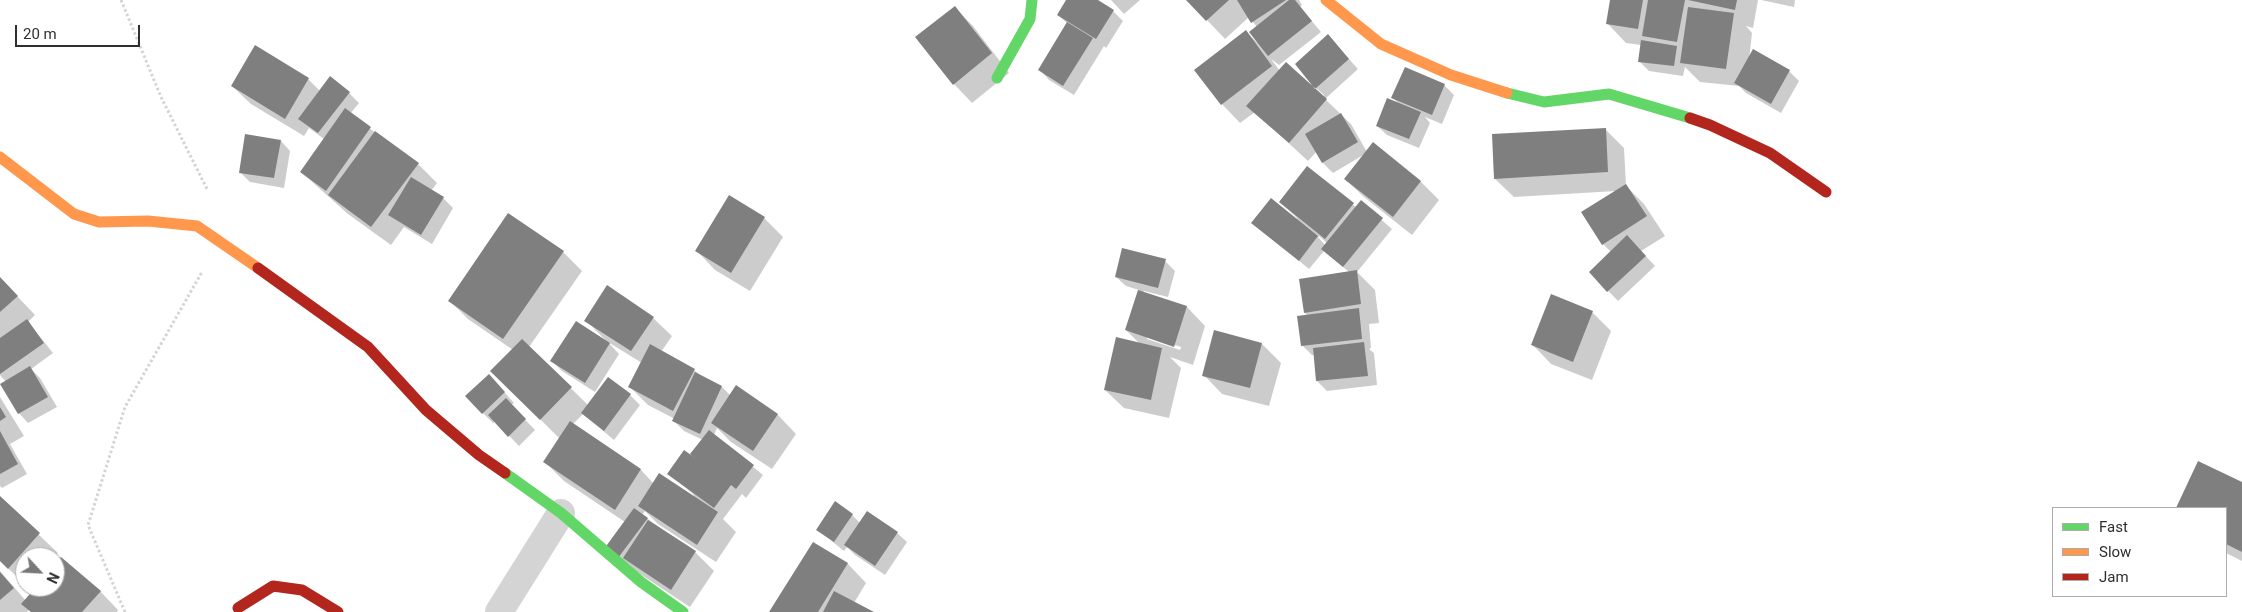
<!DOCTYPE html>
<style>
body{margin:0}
#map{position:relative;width:2242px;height:612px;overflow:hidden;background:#fff;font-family:Roboto,sans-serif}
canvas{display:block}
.legend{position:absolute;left:2052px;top:507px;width:175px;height:90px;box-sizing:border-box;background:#fff;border:1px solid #acacac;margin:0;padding:6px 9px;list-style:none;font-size:15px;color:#2f2f2f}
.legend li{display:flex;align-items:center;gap:10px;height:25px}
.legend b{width:25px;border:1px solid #acacac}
.north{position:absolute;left:15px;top:547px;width:50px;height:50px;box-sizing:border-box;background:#fff;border:1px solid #acacac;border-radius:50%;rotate:115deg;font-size:14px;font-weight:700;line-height:20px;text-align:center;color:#2f2f2f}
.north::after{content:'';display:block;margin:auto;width:18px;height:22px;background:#787878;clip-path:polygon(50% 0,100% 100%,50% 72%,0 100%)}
.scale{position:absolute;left:15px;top:25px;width:125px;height:22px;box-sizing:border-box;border:2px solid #2f2f2f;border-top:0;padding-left:6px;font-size:15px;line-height:18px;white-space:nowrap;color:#2f2f2f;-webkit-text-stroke:4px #fff;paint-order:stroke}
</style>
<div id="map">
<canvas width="2242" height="612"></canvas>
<ul class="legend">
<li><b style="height:6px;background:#63d668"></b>Fast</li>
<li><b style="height:6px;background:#ff974d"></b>Slow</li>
<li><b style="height:6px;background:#b3261e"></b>Jam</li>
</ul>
<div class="north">N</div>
<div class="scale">20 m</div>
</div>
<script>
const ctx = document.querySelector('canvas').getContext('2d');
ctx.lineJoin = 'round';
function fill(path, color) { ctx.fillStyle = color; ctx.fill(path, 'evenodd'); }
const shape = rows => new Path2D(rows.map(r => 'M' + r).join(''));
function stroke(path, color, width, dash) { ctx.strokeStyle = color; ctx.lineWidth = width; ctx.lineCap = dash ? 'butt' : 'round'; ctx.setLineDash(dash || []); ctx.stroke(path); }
const shadow = shape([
 [1067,0,1096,0,1113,11,1123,21,1106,48,1104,46,1074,95,1049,80,1040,70,1068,24,1058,15],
 [1111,0,1140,0,1124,14],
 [1188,0,1299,0,1302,5,1300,7,1321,32,1279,65,1271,59,1280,71,1323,97,1324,95,1316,88,1328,36,1358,69,1325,99,1351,124,1367,152,1420,181,1439,200,1412,235,1364,197,1345,179,1365,154,1333,173,1323,163,1317,151,1308,161,1255,112,1240,123,1222,104,1246,32,1258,43,1259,42,1257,27,1249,17,1225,39],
 [1611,0,1758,0,1753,28,1746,26,1752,33,1749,60,1789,71,1799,81,1781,113,1746,93,1739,86,1700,82,1685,67,1683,76,1649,71,1639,61,1641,45,1626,43,1608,24],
 [1761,0,1795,0,1794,7],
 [954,7,973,26,1009,73,972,103,954,84],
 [308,79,320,91,349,93,359,103,350,114,418,164,437,183,431,191,443,198,453,208,432,244,404,227,391,245,348,214,301,172,324,139,309,128,304,136,251,104,232,86],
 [1444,85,1454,95,1442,124,1425,117,1430,123,1419,148,1387,135,1377,126,1400,105,1393,98],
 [1605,129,1624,148,1626,186,1644,204,1665,236,1641,251,1655,266,1618,301,1590,272,1611,252,1603,244,1583,212,1616,191,1514,197,1495,179],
 [281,141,290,151,284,188,250,182,240,172],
 [1308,168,1356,207,1361,202,1392,229,1357,272,1375,290,1379,323,1369,324,1371,348,1369,349,1374,353,1377,385,1327,391,1317,381,1315,355,1312,355,1302,345,1308,316,1305,313,1349,272,1324,251,1309,269,1253,223,1296,220,1297,218,1280,202],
 [1319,236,1327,243,1325,245,1318,237],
 [729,197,764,218,783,237,750,291,715,270,697,251],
 [563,252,582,271,529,347,588,405,630,395,640,405,614,440,583,414,572,425,641,470,654,484,693,497,694,495,669,473,690,456,703,440,684,431,674,421,675,419,648,405,630,387,642,363,608,342,619,354,595,392,562,371,552,361,606,341,586,320,653,318,672,336,661,352,694,370,702,377,722,387,731,396,737,387,778,415,796,434,772,469,731,442,717,428,714,435,763,475,746,498,742,494,723,519,736,532,716,562,658,524,645,511,642,515,695,552,714,571,690,607,616,558,625,522,564,481,545,462,560,439,492,371,513,350,468,319,449,300],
 [1165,261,1175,271,1168,297,1144,291,1143,293,1187,307,1205,326,1193,365,1170,357,1181,368,1169,418,1124,408,1105,390,1140,344,1126,330,1139,290,1126,286,1116,277],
 [1147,336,1181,347,1180,350,1147,339],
 [0,278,35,315,28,322,53,353,31,369,40,378,57,407,28,423,19,413,6,382,0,375],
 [1592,312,1611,331,1592,380,1551,364,1533,345],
 [1215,332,1262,344,1281,363,1269,406,1222,394,1204,375],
 [498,385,514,403,511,405,535,430,519,446,495,421,493,423,483,413],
 [0,397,24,436,10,444,27,474,2,488,0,486],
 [2199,463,2242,483,2242,561,2226,553,2226,508,2177,508],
 [0,498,58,553,54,557,25,557,25,584,0,561],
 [852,515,860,523,897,533,907,542,885,575,855,555,847,547,844,551,818,530],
 [813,543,848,564,866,583,854,603,871,612,771,612],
 [55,566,100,591,118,610,117,612,31,612,29,610,27,612,0,612,0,571,26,601,37,587,55,587]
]);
const building = shape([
 [1066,0,1098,0,1114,10,1096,39,1057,15],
 [1186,0,1229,0,1206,21],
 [1237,0,1286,0,1251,23],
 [1289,0,1295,0,1312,21,1268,56,1249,32],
 [1610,0,1643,0,1638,29,1606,24],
 [1648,0,1685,0,1677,42,1642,36],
 [1688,0,1737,0,1735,10],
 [955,6,992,53,953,85,915,37],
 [1688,7,1734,13,1726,69,1680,63],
 [1067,22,1093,38,1063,86,1038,70],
 [1246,30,1272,66,1221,105,1194,70],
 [1328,34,1349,59,1315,89,1295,64],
 [1641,40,1677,46,1674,66,1638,62],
 [255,45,309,78,285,119,231,86],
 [1753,49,1790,70,1771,104,1734,83],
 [1286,62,1327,99,1289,143,1246,106],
 [1405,67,1445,84,1432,115,1391,98],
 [330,76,350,92,318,133,298,119],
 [1387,98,1421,112,1409,139,1376,126],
 [345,108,371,127,326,191,300,172],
 [1341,113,1358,142,1322,163,1305,134],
 [1606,128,1608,172,1494,179,1492,134],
 [375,131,419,163,371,227,328,195],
 [245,134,281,140,274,178,239,173],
 [1373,142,1421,181,1393,217,1344,179],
 [1307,166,1354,203,1325,239,1279,202],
 [411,177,444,197,421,235,388,215],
 [1626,184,1647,216,1602,245,1581,212],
 [729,195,765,217,731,273,695,251],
 [1271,198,1318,236,1299,261,1251,223],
 [1361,200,1383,218,1343,267,1321,249],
 [508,213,564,251,503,339,448,301],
 [1627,235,1646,256,1607,292,1589,272],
 [1122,248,1166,259,1158,288,1115,277],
 [1357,270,1361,304,1304,313,1299,279],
 [0,277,18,296,0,312],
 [607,285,654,317,631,351,584,321],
 [1138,290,1187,306,1174,347,1125,330],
 [1551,294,1593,311,1573,362,1531,345],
 [1359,308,1362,339,1301,346,1297,316],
 [27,319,44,343,0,374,0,338],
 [576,321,610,343,585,383,550,361],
 [1214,330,1262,343,1250,388,1202,376],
 [1116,337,1162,348,1151,400,1104,390],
 [522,339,572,387,540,420,490,371],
 [1364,342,1368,376,1316,381,1313,348],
 [650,344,695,369,673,411,628,387],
 [30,366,48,397,18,414,0,384],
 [695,372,722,386,700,434,672,421],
 [489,374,505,392,482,414,465,396],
 [608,377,631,394,604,431,581,413],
 [736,385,778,414,753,451,711,423],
 [506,398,526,419,508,437,488,415],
 [0,407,6,417,0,421],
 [570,421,641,469,615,510,543,462],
 [709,430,754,465,736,489,731,485,714,508,667,474,684,450,698,460,690,454],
 [0,431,18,464,0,474],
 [2198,461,2242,482,2242,552,2226,544,2226,508,2176,508],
 [659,473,718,512,697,545,638,506],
 [0,496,40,533,8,569,0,561],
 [835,501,853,514,834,542,816,530],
 [634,508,648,518,618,558,604,549],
 [867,511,898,532,875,566,844,545],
 [648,520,696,551,671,590,623,558],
 [813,542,848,563,818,612,769,612],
 [61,557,101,591,82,612,31,612,21,604,36,587,55,587,55,564],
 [0,572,14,588,0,600],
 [834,591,874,612,823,612]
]);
const path = shape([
 [121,0,161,97,208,191],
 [125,612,88,525,125,407,202,272]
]);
const street = shape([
 [499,612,561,513]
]);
const fast = shape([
 [997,78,1030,19,1032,0],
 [1507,93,1544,102,1609,94,1690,118],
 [505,473,561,513,641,582,683,612]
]);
const slow = shape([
 [1326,0,1381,44,1451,75,1507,93],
 [0,157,74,214,99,222,148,221,197,226,258,268]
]);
const jam = shape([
 [1690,118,1710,125,1770,153,1826,192],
 [258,268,368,347,426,410,479,455,505,473],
 [238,608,273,586,302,590,338,612]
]);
fill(shadow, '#0003');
fill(building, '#7f7f7f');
stroke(path, '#d4d4d4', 3, [2.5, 2.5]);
stroke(street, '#d4d4d4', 28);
stroke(fast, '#63d668', 11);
stroke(slow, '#ff974d', 11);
stroke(jam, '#b3261e', 11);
</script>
